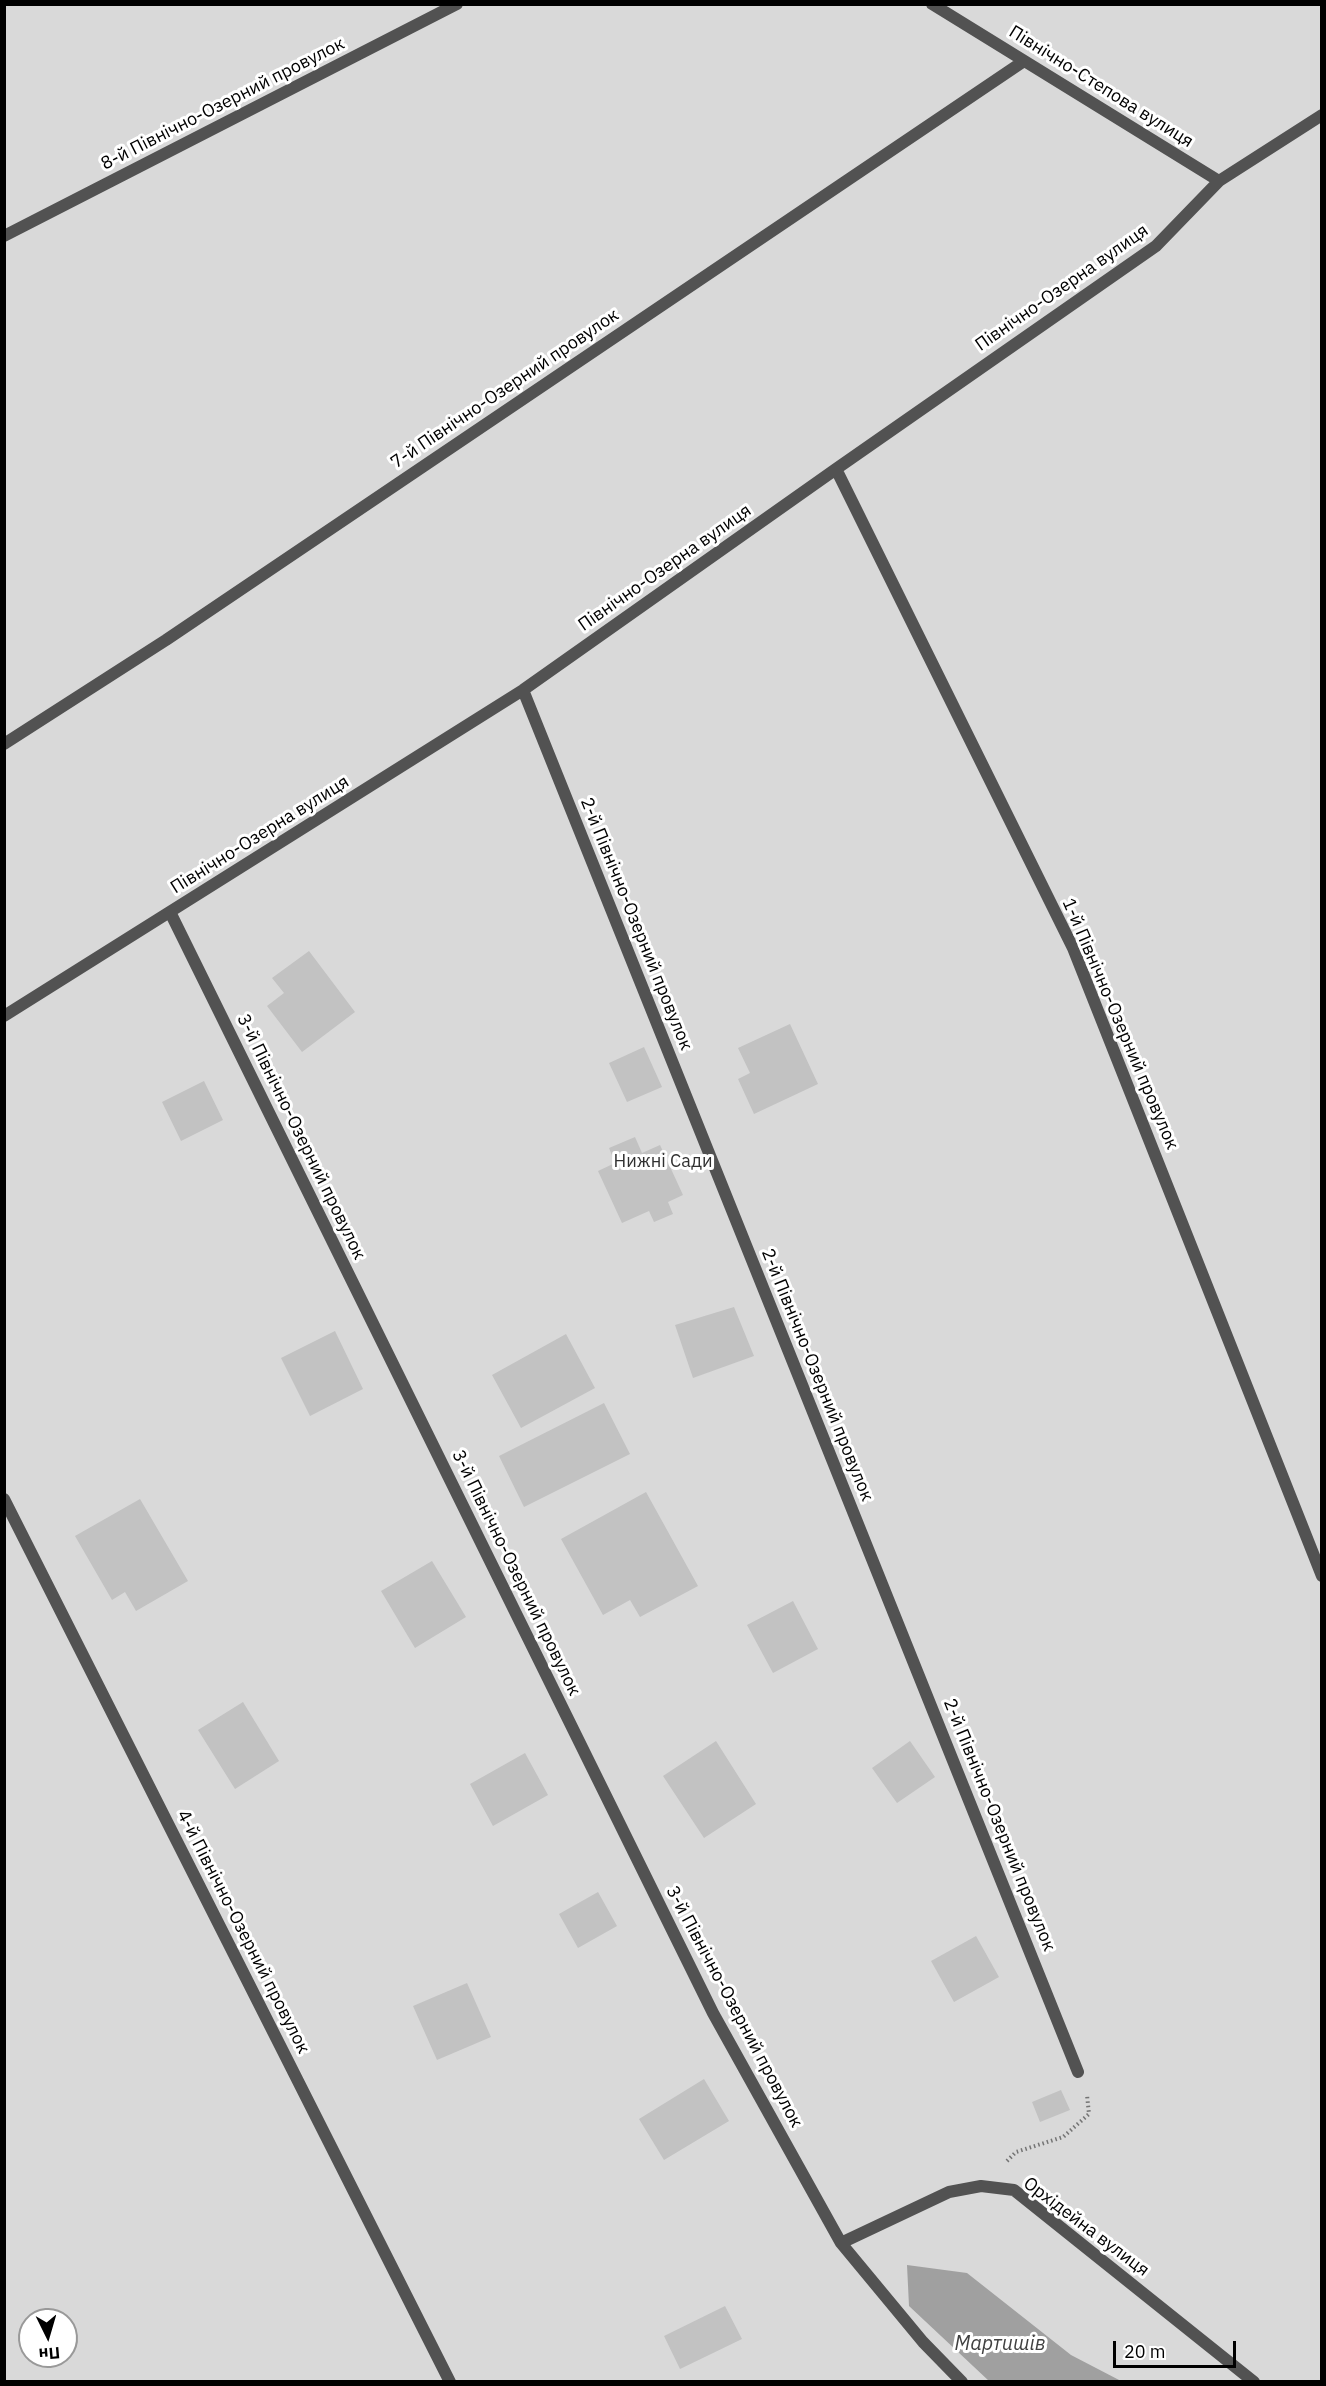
<!DOCTYPE html>
<meta charset="utf-8">
<style>
body{margin:0}
#map{position:relative;width:1326px;height:2386px;overflow:hidden;background:#fff;font-family:"IBM Plex Sans",sans-serif}
canvas{display:block}
.frame{position:absolute;inset:0;border:6px solid #000;pointer-events:none}
.north{position:absolute;left:18px;top:2308px;width:60px;height:60px;box-sizing:border-box;background:#fff;border:2px solid #999;border-radius:50%;rotate:175deg;font-size:16px;font-weight:700;line-height:24px;text-align:center;color:#000}
.north::after{content:'';display:block;margin:auto;width:21px;height:27px;background:#000;clip-path:polygon(50% 0,100% 100%,50% 72%,0 100%)}
.scale{position:absolute;left:1113px;top:2341px;width:123px;height:27px;box-sizing:border-box;border:3px solid #000;border-top:0;padding-left:8px;font-size:18px;line-height:21px;white-space:nowrap;color:#000;-webkit-text-stroke:4px #fff;paint-order:stroke}
</style>
<div id="map">
<canvas width="1326" height="2386"></canvas>
<div class="frame"></div>
<div class="north">Пн</div>
<div class="scale">20 m</div>
</div>
<script>
const ctx = document.querySelector('canvas').getContext('2d');
ctx.lineJoin = 'round';
function fill(path, color) { ctx.fillStyle = color; ctx.fill(path, 'evenodd'); }
const shape = rows => new Path2D(rows.map(r => 'M' + r).join(''));
function stroke(path, color, width, dash) { ctx.strokeStyle = color; ctx.lineWidth = width; ctx.lineCap = dash ? 'butt' : 'round'; ctx.setLineDash(dash || []); ctx.stroke(path); }
function write(font, color, halo, rows, align = 'center') {
  ctx.font = font + ' "IBM Plex Sans",sans-serif'; ctx.lineWidth = 6; ctx.setLineDash([]); ctx.textBaseline = 'middle'; ctx.strokeStyle = halo; ctx.fillStyle = color; for (const [text, x, y, turn = 0] of rows) {
    ctx.save(); ctx.translate(x, y); ctx.rotate((+turn || 0) * Math.PI / 180); ctx.textAlign = isNaN(turn) ? turn : align; if (halo) ctx.strokeText(text, 0, 0); ctx.fillText(text, 0, 0); ctx.restore();
  }
}
const green = shape([
 [5,5,1321,5,1321,2381,5,2382],
 [30,2320,66,2320,66,2356,30,2356]
]);
const water = shape([
 [907,2265,967,2273,1071,2355,1121,2381,989,2381,909,2306]
]);
const building = shape([
 [309,951,355,1012,302,1052,267,1006,284,993,272,978],
 [790,1024,818,1084,754,1114,738,1079,750,1073,738,1048],
 [644,1047,662,1087,627,1102,609,1063],
 [204,1081,223,1120,181,1141,162,1102],
 [635,1137,642,1153,660,1145,683,1195,668,1202,673,1214,654,1222,649,1211,622,1223,598,1171,615,1163,609,1148],
 [734,1307,754,1356,693,1378,675,1325],
 [335,1331,363,1389,310,1416,281,1358],
 [566,1334,595,1388,521,1428,492,1375],
 [604,1403,630,1454,524,1507,499,1456],
 [646,1492,698,1586,640,1617,630,1600,603,1615,561,1539],
 [140,1499,188,1581,136,1611,125,1592,112,1600,75,1536],
 [432,1561,466,1617,415,1648,381,1591],
 [793,1601,818,1649,773,1673,747,1625],
 [243,1702,279,1761,235,1789,198,1730],
 [716,1741,756,1804,704,1838,663,1776],
 [910,1741,935,1777,897,1803,872,1768],
 [525,1753,548,1795,493,1826,470,1784],
 [598,1892,617,1926,578,1948,559,1914],
 [976,1936,999,1977,954,2002,931,1961],
 [467,1983,491,2037,437,2060,413,2006],
 [704,2079,729,2121,664,2160,639,2119],
 [1061,2090,1070,2110,1040,2122,1032,2102],
 [725,2306,742,2339,680,2369,664,2336]
]);
const path = shape([
 [1007,2161,1016,2152,1063,2137,1089,2114,1087,2095]
]);
const street = shape([
 [932,4,1219,181],
 [4,236,457,4],
 [836,469,1073,948,1322,1576],
 [523,690,1078,2072],
 [4,744,166,640,1024,61],
 [170,912,713,2013,841,2243,923,2342,962,2382],
 [4,1016,523,690,836,469,1156,246,1219,181,1322,115],
 [4,1499,450,2382],
 [841,2243,949,2192,981,2186,1014,2190,1254,2382]
]);
const streetNames = [
 ["Північно-Степова вулиця",1101,87,32],
 ["8-й Північно-Озерний провулок",223,104,-27],
 ["Північно-Озерна вулиця",1062,288,-35],
 ["7-й Північно-Озерний провулок",505,389,-34],
 ["Північно-Озерна вулиця",665,568,-35],
 ["Північно-Озерна вулиця",260,835,-32],
 ["2-й Північно-Озерний провулок",636,924,68],
 ["1-й Північно-Озерний провулок",1120,1024,67],
 ["3-й Північно-Озерний провулок",301,1137,64],
 ["2-й Північно-Озерний провулок",817,1375,68],
 ["3-й Північно-Озерний провулок",516,1573,64],
 ["2-й Північно-Озерний провулок",999,1825,68],
 ["4-й Північно-Озерний провулок",243,1932,63],
 ["3-й Північно-Озерний провулок",734,2007,62],
 ["Орхідейна вулиця",1086,2227,37]
];
const parkNames = [
 ["Нижні Сади",663,1162]
];
const waterNames = [
 ["Мартишів",1000,2344]
];
fill(green, '#d9d9d9');
fill(water, '#a0a0a0');
fill(building, '#c2c2c2');
stroke(path, '#747474', 4, [1.5, 3]);
stroke(street, '#525252', 12);
write('18px', '#000', '#fff', streetNames);
write('18px', '#303030', '#fff', parkNames);
write('italic 20px', '#414141', '#fff', waterNames);
</script>
